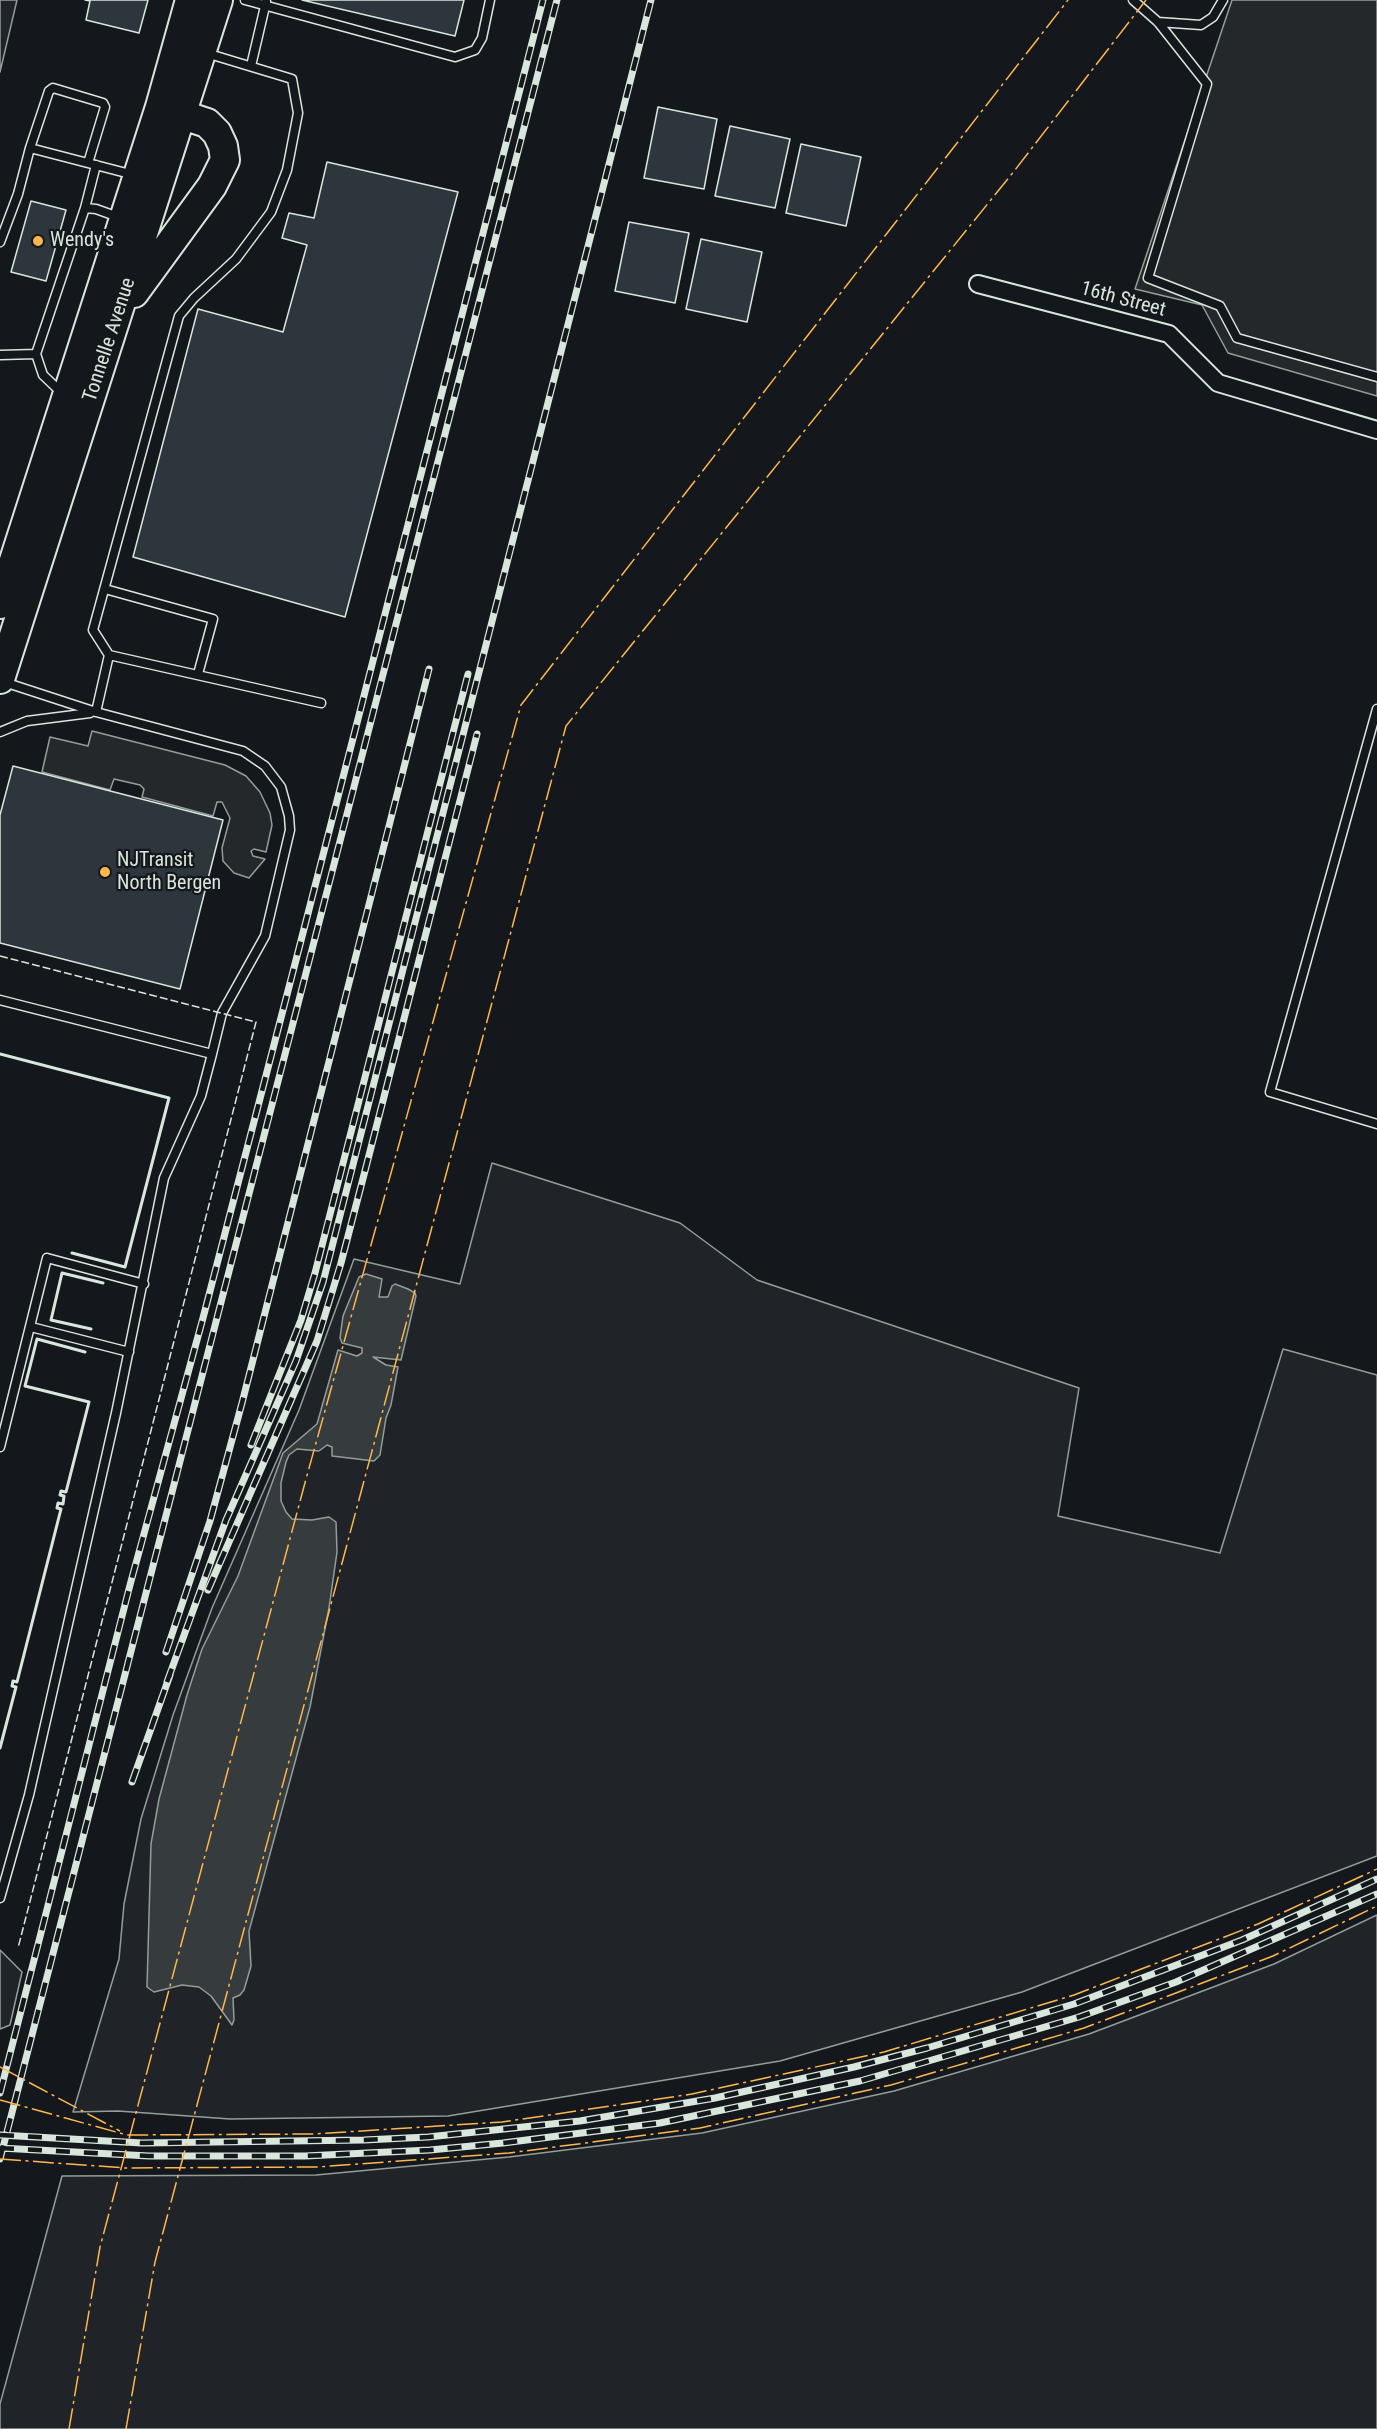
<!DOCTYPE html>
<style>
body{margin:0}
canvas{display:block;background:#14181c}
</style>
<canvas width="1377" height="2429"></canvas>
<script>
const ctx = document.querySelector('canvas').getContext('2d');
ctx.lineJoin = 'round';
function fill(path, color) { ctx.fillStyle = color; ctx.fill(path, 'evenodd'); }
const shape = rows => new Path2D(rows.map(r => 'M' + r).join(''));
function stroke(path, color, width, dash) { ctx.strokeStyle = color; ctx.lineWidth = width; ctx.lineCap = dash ? 'butt' : 'round'; ctx.setLineDash(dash || []); ctx.stroke(path); }
function write(font, color, halo, rows, align = 'center') {
  ctx.font = font + ' "Roboto Condensed",sans-serif'; ctx.lineWidth = 4.5; ctx.setLineDash([]); ctx.textBaseline = 'middle'; ctx.strokeStyle = halo; ctx.fillStyle = color; for (const [text, x, y, turn = 0] of rows) {
    ctx.save(); ctx.translate(x, y); ctx.rotate((+turn || 0) * Math.PI / 180); ctx.textAlign = isNaN(turn) ? turn : align; if (halo) ctx.strokeText(text, 0, 0); ctx.fillText(text, 0, 0); ctx.restore();
  }
}
const green = shape([
 [0,0,17,0,0,72,0,0],
 [492,1163,680,1223,757,1280,1079,1388,1058,1516,1220,1553,1283,1349,1377,1375,1377,1856,1022,1992,780,2061,448,2116,230,2119,118,2111,73,2112,119,1959,124,1904,141,1819,173,1715,212,1608,299,1410,354,1259,460,1284,492,1163],
 [1377,1915,1377,2429,0,2429,0,2404,62,2176,316,2175,509,2157,702,2133,894,2091,1089,2034,1274,1964,1377,1915],
 [0,1950,22,1972,10,2025,0,2029,0,1950]
]);
const parking = shape([
 [1232,0,1377,0,1377,396,1228,353,1202,305,1135,289,1232,0],
 [92,731,225,765,246,776,260,792,270,813,272,825,266,852,254,849,251,851,253,856,265,859,249,878,234,873,223,861,222,848,230,818,222,802,217,802,213,816,142,797,144,789,140,785,114,779,110,790,42,772,50,737,88,746,92,731]
]);
const water = shape([
 [366,1274,382,1279,379,1297,388,1297,392,1286,395,1284,408,1289,415,1293,416,1296,401,1360,373,1357,386,1365,398,1367,391,1405,386,1418,380,1455,374,1461,332,1456,332,1447,327,1445,319,1451,297,1449,289,1455,286,1462,281,1483,281,1501,286,1512,292,1519,312,1520,329,1517,336,1522,337,1552,329,1608,310,1707,249,1931,251,1966,244,1990,240,1995,233,1998,234,2020,232,2025,211,1996,199,1987,182,1985,154,1992,147,1987,151,1844,159,1799,187,1695,202,1649,238,1576,283,1453,317,1424,338,1350,357,1356,362,1353,362,1348,342,1343,340,1338,343,1316,359,1277,366,1274]
]);
const building = shape([
 [85,0,148,0,139,33,86,20,90,1,85,0],
 [302,0,464,0,455,36,302,0],
 [658,107,717,119,704,189,644,178,658,107],
 [730,126,790,139,775,208,715,196,730,126],
 [801,144,861,157,846,226,786,213,801,144],
 [327,162,458,192,345,617,133,557,198,309,283,332,307,245,282,238,289,213,314,218,327,162],
 [31,201,66,210,46,281,11,272,31,201],
 [629,222,689,233,675,303,615,291,629,222],
 [701,239,762,252,747,322,686,309,701,239],
 [13,766,223,820,180,989,0,943,0,815,13,766]
]);
const service = shape([
 [245,0,455,57,475,50,482,38,490,0],
 [1133,0,1158,22,1207,84,1148,278,1220,306,1237,338,1377,377],
 [1158,22,1201,25,1213,17,1223,0],
 [206,53,292,79,298,113,287,170,271,212,236,259,194,298,179,316,93,630,109,655,321,703],
 [251,66,266,2],
 [30,148,49,91,53,88,103,103,105,107,88,163],
 [85,208,96,165],
 [0,242,18,194,30,148,134,175],
 [36,354,43,375,63,394],
 [0,355,36,354,85,208,96,209,121,218],
 [105,589,213,619,198,674],
 [1377,709,1270,1092,1377,1124],
 [96,712,109,655],
 [0,732,27,721,90,713],
 [0,1000,212,1054,222,1013,265,936,290,830,289,816,281,787,265,766,243,751,96,712,4,682],
 [31,1327,129,1352],
 [0,1447,47,1258,144,1284],
 [0,1898,29,1795,116,1413,164,1178,201,1096,212,1054]
]);
const minor = shape([
 [978,284,1169,334,1218,383,1377,430]
]);
const trunk = shape([
 [134,293,212,186,225,160,223,146,217,133,207,123,165,109],
 [0,604,160,107,190,0],
 [0,679,218,0]
]);
const rail = shape([
 [251,1445,301,1320,315,1273,468,674],
 [208,1590,317,1341,341,1263,366,1167,477,734],
 [166,1652,210,1521,242,1403,429,669],
 [167,1682,226,1520,296,1361,323,1282,651,0],
 [132,1782,170,1675],
 [0,2093,130,1585,203,1318,296,960,543,0],
 [0,2135,142,2143,364,2140,428,2137,580,2121,715,2098,854,2067,927,2048,1074,2004,1242,1940,1377,1879],
 [0,2148,149,2156,305,2156,430,2150,503,2143,660,2123,860,2081,1079,2017,1176,1982,1377,1894],
 [0,2159,557,0]
]);
const fence = shape([
 [0,956,256,1022,18,1948]
]);
const wall = shape([
 [0,1054,169,1098,125,1267,72,1253],
 [91,1329,51,1320,62,1273,103,1283],
 [0,1748,16,1687,12,1686,13,1681,17,1682,61,1509,57,1508,58,1503,63,1504,64,1496,60,1495,61,1491,66,1492,89,1402,25,1386,37,1339,85,1352]
]);
const power = shape([
 [0,2067,120,2131],
 [0,2100,127,2135,313,2134,502,2122,692,2094,884,2052,1074,1995,1258,1924,1377,1869],
 [0,2159,125,2168,317,2167,509,2153,700,2128,891,2085,1084,2028,1273,1956,1377,1906],
 [69,2429,100,2247,306,1479,521,705,1068,0],
 [126,2429,155,2262,566,726,1015,170,1146,0]
]);
const markers = [
 [38,241,6,"#ffb74d"],
 [105,872,6,"#ffb74d"]
];
const poiNames = [
 ["Wendy's",50,241],
 ["NJTransit",117,861],
 ["North Bergen",117,884]
];
const streetNames = [
 ["16th Street",1123,300,15],
 ["Tonnelle Avenue",110,340,-72]
];
fill(green, '#202428');
stroke(green, '#939e99', 1.5);
fill(parking, '#24282b');
stroke(parking, '#939e99', 1.5);
fill(water, '#363b3e');
stroke(water, '#939e99', 1.5);
fill(building, '#2c363c');
stroke(building, '#d8e6dc', 1.5);
stroke(service, '#d8e6dc', 11);
stroke(minor, '#d8e6dc', 20);
stroke(trunk, '#d8e6dc', 32);
stroke(service, '#14181c', 8);
stroke(minor, '#14181c', 16);
stroke(trunk, '#14181c', 28);
stroke(rail, '#d8e6dc', 7);
stroke(rail, '#14181c', 4.5, [14]);
stroke(fence, '#d8e6dc', 1.5, [8, 3]);
stroke(wall, '#d8e6dc', 3);
stroke(power, '#ffb74d', 1.5, [21, 4.5, 3, 4.5]);
for (const [x, y, r, color] of markers) { const dot = new Path2D(); dot.arc(x, y, r, 0, 2 * Math.PI); ctx.fillStyle = color; ctx.fill(dot); stroke(dot, '#14181c', 2); }
write('20px', '#d8e6dc', '#14181c', poiNames, 'left');
write('20px', '#d8e6dc', '#14181c', streetNames);
</script>
